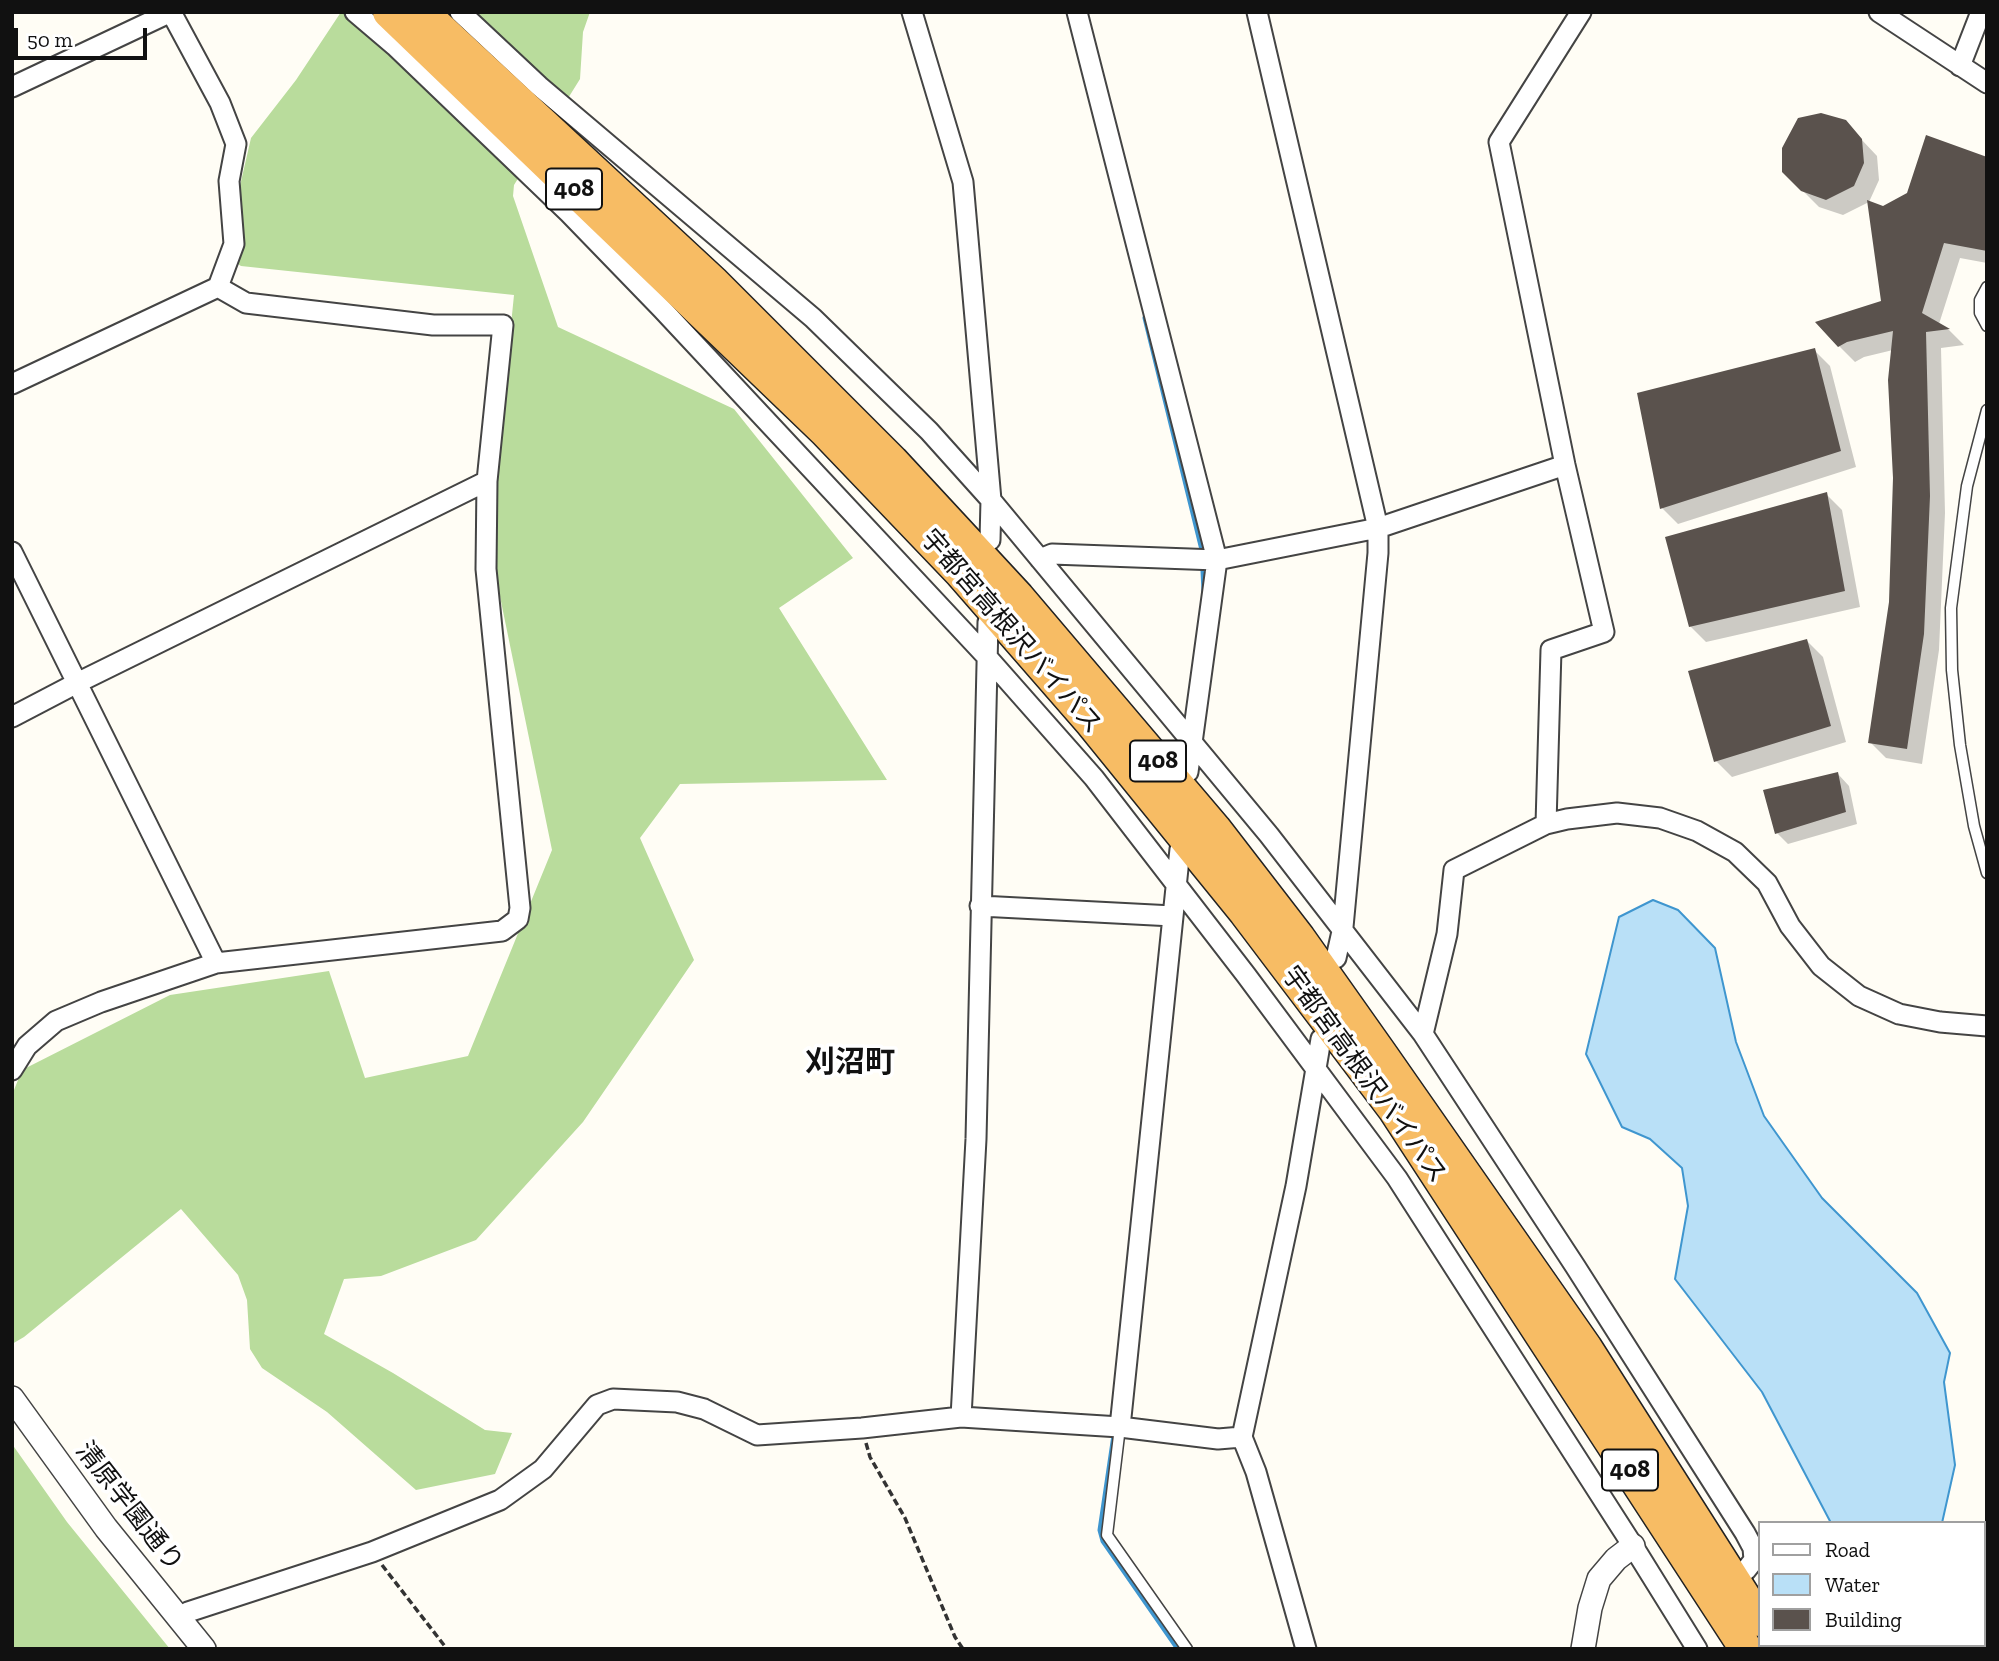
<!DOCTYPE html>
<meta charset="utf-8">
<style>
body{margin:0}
#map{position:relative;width:1999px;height:1661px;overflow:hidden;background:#fffdf5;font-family:"Zilla Slab",serif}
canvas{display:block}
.frame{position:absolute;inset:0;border:14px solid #111;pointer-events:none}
.legend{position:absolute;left:1758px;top:1521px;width:228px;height:126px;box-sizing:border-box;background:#fff;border:2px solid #a0a0a0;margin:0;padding:9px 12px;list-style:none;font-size:21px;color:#111}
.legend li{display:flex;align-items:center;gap:14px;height:35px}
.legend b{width:35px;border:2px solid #a0a0a0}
.scale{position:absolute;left:14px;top:28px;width:133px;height:32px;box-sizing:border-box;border:4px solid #111;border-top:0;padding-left:9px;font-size:21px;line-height:24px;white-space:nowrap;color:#111;-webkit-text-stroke:5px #fff;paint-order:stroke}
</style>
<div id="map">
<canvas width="1999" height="1661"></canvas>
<div class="frame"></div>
<ul class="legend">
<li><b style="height:9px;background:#fff"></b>Road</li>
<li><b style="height:19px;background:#b9e0f7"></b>Water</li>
<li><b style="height:19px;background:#5a524d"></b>Building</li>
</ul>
<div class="scale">50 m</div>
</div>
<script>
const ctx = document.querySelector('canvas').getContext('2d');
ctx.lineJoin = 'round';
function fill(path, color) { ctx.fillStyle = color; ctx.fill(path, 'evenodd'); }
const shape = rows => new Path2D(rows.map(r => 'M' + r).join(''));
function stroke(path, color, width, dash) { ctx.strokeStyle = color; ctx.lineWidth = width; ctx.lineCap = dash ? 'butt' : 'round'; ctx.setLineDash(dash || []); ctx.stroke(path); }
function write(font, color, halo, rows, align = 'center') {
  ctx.font = font + ' "Zilla Slab","Noto Sans JP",serif'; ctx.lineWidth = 7; ctx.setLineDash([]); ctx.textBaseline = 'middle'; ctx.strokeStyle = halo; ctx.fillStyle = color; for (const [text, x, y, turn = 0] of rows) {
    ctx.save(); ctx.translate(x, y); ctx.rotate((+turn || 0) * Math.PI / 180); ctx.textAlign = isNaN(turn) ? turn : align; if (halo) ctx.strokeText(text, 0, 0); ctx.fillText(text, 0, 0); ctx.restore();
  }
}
const forest = shape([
 [341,12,590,12,583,32,580,79,514,185,513,196,558,327,734,409,853,558,779,608,887,780,680,784,640,838,694,960,583,1122,476,1240,381,1276,344,1279,324,1334,393,1373,485,1430,512,1433,495,1474,416,1490,327,1412,262,1368,250,1349,247,1300,238,1275,181,1209,24,1337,12,1344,12,1095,22,1070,170,995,329,971,365,1078,468,1056,552,850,489,543,514,295,241,266,224,255,251,138,296,80],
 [12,1444,67,1522,170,1649,12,1649]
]);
const water = shape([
 [1653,900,1678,910,1715,948,1736,1042,1764,1116,1822,1198,1917,1293,1950,1353,1944,1382,1955,1465,1942,1523,1831,1523,1762,1392,1675,1279,1688,1206,1682,1168,1650,1139,1622,1127,1586,1054,1619,917,1653,900]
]);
const shadow = shape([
 [1845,122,1877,156,1879,180,1869,202,1843,215,1819,207,1783,171],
 [1987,158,1987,263,1960,258,1939,324,1949,330,1964,345,1941,348,1945,513,1939,650,1922,764,1886,758,1870,742,1890,602,1895,478,1893,350,1864,357,1855,362,1839,346,1883,302,1883,208],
 [1814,350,1830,366,1856,467,1678,524,1662,508],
 [1826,494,1842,510,1860,607,1706,642,1690,626],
 [1807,641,1823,657,1846,742,1732,777,1716,761],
 [1838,774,1849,786,1857,824,1788,844,1777,833]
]);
const stream = shape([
 [1145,318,1202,550,1204,592],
 [1114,1435,1100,1530,1103,1541,1178,1649]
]);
const building = shape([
 [1821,113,1846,120,1862,139,1864,163,1854,186,1826,200,1801,191,1782,172,1782,148,1798,118],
 [1926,135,1987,157,1987,251,1944,243,1922,313,1950,329,1926,332,1930,496,1924,634,1907,749,1868,743,1889,602,1893,478,1888,380,1893,331,1847,342,1838,347,1815,322,1881,301,1867,200,1883,206,1907,193],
 [1815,348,1841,451,1660,509,1637,393],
 [1827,492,1845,591,1689,627,1665,537],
 [1807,639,1831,726,1714,762,1688,671],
 [1838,772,1846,812,1775,834,1763,790]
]);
const path = shape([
 [866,1443,870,1457,905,1518,955,1637,963,1649],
 [382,1565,447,1649]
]);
const service = shape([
 [1987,287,1980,300,1980,313,1987,326],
 [1987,410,1967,486,1951,608,1952,670,1960,745,1974,826,1987,873],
 [1120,1427,1107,1535,1187,1649]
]);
const minor = shape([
 [355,12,395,46,569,213,662,309,988,658,1094,778,1246,975,1397,1178,1633,1546,1697,1649],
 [460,12,539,86,813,318,929,431,991,500,1269,835,1423,1034,1575,1266,1745,1533,1753,1548,1754,1560,1746,1570],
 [912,12,963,182,991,500,990,540],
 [1077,12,1217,560,1188,772],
 [1257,12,1378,528,1378,553,1343,927,1336,958],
 [1879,12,1987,83],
 [1960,66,1981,12],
 [12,87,171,12],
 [12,384,218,287],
 [12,552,216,963],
 [1040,559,1052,554,1217,560,1378,528,1565,465],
 [12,717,77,683,487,481],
 [1546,824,1567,819,1617,813,1660,818,1697,831,1735,852,1767,883,1790,926,1821,966,1859,996,1899,1014,1940,1022,1987,1026],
 [980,906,1173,916],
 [1423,1034,1447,934,1454,870,1546,824,1551,650,1604,632,1565,465,1499,142,1581,12],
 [12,1070,27,1046,56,1021,101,1002,216,963,502,931,518,919,520,908,486,569,487,481,503,325,433,325,246,303,218,287,234,244,229,181,236,144,220,103,171,12],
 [961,1417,976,1139,988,622],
 [1120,1427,1180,849],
 [179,1617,188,1612,372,1552,500,1500,543,1469,597,1405,613,1399,677,1402,704,1409,757,1435,862,1428,961,1417,1120,1427,1218,1439,1242,1437],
 [1306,1649,1256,1472,1242,1437,1296,1186,1321,1039]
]);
const tertiary = shape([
 [12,1398,106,1528,204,1649],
 [1583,1649,1590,1608,1599,1579,1616,1559,1633,1546]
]);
const trunk = shape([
 [389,12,825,431,961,573,1090,721,1245,912,1394,1109,1746,1649],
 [422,12,714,283,892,461,1018,597,1215,829,1299,938,1381,1054,1586,1348,1759,1620],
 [1775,1645,1777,1649],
 [1806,1645,1808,1649]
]);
const shields = [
 [574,189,56],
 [1158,761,56],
 [1630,1470,56]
];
const shieldNames = [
 ["408",574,189],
 ["408",1158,761],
 ["408",1630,1470]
];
const streetNames = [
 ["宇都宮高根沢バイパス",1011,632,49],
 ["宇都宮高根沢バイパス",1364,1075,54],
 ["清原学園通り",129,1507,52]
];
const quarterNames = [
 ["刈沼町",850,1063]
];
fill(forest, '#b9dc9c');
fill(water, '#b9e0f7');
stroke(water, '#3f96cf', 2);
fill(shadow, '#0003');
stroke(stream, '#3f96cf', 5);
fill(building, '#5a524d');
stroke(service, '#444', 13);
stroke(minor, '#444', 23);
stroke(tertiary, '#444', 26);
stroke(trunk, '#222', 35);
stroke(path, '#333', 3.5, [7, 3.5]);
stroke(service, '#fff', 10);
stroke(minor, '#fff', 19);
stroke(tertiary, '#fff', 23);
stroke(trunk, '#f7bc64', 32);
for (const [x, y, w] of shields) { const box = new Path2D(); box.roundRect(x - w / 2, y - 20.5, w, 41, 5); ctx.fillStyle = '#fff'; ctx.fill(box); stroke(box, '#111', 2); }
write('bold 24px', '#111', null, shieldNames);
write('26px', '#111', '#fff', streetNames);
write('bold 30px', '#111', '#fff', quarterNames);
</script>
